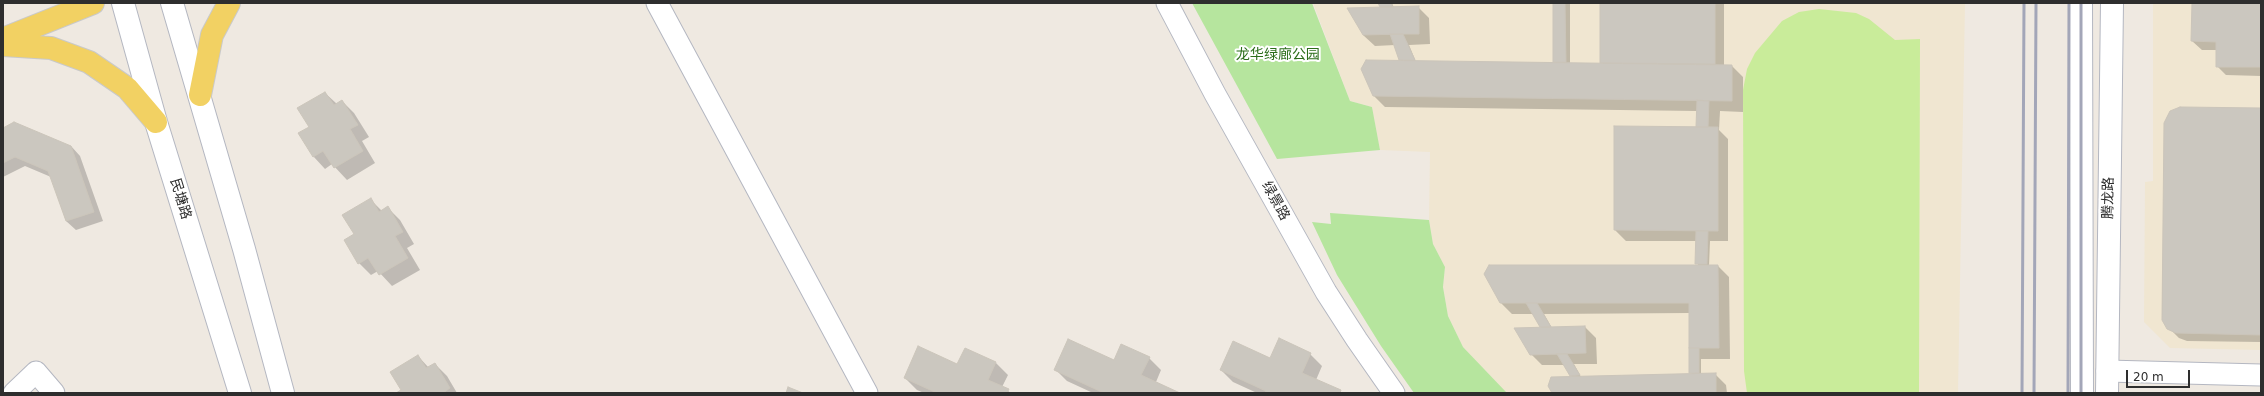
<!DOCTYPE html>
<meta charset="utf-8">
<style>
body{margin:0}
#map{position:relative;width:2264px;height:396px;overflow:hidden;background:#efe9e1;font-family:"DejaVu Sans",sans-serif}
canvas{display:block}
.frame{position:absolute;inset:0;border:4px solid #2e2e2e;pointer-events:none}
.scale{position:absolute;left:2126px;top:370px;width:64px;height:18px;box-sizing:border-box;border:2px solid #2e2e2e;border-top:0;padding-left:5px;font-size:12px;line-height:14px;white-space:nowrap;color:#2e2e2e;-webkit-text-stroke:3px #fff;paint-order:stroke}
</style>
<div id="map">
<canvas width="2264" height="396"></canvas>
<div class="frame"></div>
<div class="scale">20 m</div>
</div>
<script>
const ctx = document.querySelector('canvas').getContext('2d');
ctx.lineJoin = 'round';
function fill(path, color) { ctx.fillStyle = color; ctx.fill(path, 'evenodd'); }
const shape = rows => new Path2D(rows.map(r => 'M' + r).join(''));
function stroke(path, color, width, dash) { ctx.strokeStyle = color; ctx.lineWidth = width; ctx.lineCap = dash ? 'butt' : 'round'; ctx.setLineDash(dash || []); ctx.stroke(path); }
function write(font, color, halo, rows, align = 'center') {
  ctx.font = font + ' "DejaVu Sans","Noto Sans SC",sans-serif'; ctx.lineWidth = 4; ctx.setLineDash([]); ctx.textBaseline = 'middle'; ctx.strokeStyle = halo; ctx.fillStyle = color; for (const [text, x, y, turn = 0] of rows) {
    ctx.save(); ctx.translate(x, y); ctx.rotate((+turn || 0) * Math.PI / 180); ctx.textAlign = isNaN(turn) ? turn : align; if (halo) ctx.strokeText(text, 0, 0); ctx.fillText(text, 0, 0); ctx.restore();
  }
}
const education = shape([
 [1313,3,1965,3,1958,393,1507,393,1463,347,1448,316,1443,287,1445,267,1433,244,1429,220,1430,152,1380,150,1372,107,1350,101],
 [2153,3,2261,3,2261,350,2170,348,2144,322,2145,182,2153,181]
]);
const green = shape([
 [1192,3,1312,3,1350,101,1372,107,1380,150,1277,159],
 [1330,213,1429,220,1433,244,1445,267,1443,287,1448,316,1463,347,1507,393,1414,393,1381,346,1337,275,1312,222,1331,224]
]);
const pitch = shape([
 [1819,9,1856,13,1869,19,1895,40,1920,39,1919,393,1747,393,1744,371,1743,90,1747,69,1755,53,1782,21,1799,12]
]);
const shadow = shape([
 [1379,3,1392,3,1394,8,1418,7,1429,18,1430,44,1409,45,1416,62,1556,63,1554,62,1554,3,1570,3,1570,64,1603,64,1601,3,1724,3,1724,66,1732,66,1743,77,1743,112,1720,111,1719,130,1728,139,1728,241,1710,241,1709,266,1718,266,1729,277,1730,359,1701,359,1701,374,1715,374,1726,385,1727,393,1553,393,1572,377,1564,365,1542,365,1531,354,1542,328,1533,314,1512,314,1501,303,1698,266,1697,241,1626,241,1615,230,1697,128,1697,111,1385,107,1374,96,1401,61,1395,45,1375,46,1363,35,1382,8],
 [1690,313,1692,374,1581,377,1574,364,1597,364,1596,338,1585,327,1552,328,1544,314],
 [2193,3,2261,3,2261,76,2226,75,2217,66,2217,50,2202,50,2192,41],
 [325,93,337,104,342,101,354,113,369,137,362,141,375,163,347,180,332,164,325,169,313,156,310,128],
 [2261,109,2261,342,2187,341,2179,338,2164,323,2162,316,2165,123,2167,117,2170,112],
 [3,129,71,146,80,156,103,221,76,230,66,221,51,177,25,166,3,177],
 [371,200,382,211,388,208,400,220,414,244,407,248,420,270,392,286,378,271,371,275,359,263,355,234],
 [1310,354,1322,366,1316,380,1343,393,1257,393,1233,382,1221,370,1270,359],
 [418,356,429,368,435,364,447,376,457,393,398,393,402,391],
 [1149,358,1161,370,1156,382,1178,393,1093,393,1067,381,1055,369],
 [996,363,1008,375,1002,387,1011,393,924,393,917,390,905,378,958,365]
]);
const building = shape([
 [1378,3,1391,3,1393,7,1380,7,1378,3],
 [1553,3,1565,3,1566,62,1553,62,1553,3],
 [1600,3,1715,3,1715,64,1600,63,1600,3],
 [2192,3,2261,3,2261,67,2216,67,2216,42,2191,41,2192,3],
 [1419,6,1419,34,1403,34,1363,35,1347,8,1419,6],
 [1390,34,1403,34,1415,60,1399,60,1390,34],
 [1366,60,1732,65,1732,101,1373,96,1361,69,1366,60],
 [325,92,334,105,342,100,358,125,350,129,363,151,334,168,323,151,313,157,298,133,309,127,297,108,325,92],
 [1697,100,1709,101,1708,127,1696,127,1697,100],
 [2180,107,2261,108,2261,335,2176,333,2167,329,2162,320,2164,123,2170,111,2180,107],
 [14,122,71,146,94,212,66,221,48,171,15,157,3,163,3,128,14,122],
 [1614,126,1718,127,1718,231,1614,230,1614,126],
 [371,198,379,212,388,206,403,232,395,236,408,258,379,275,368,258,358,264,344,240,354,234,342,215,371,198],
 [1696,231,1708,231,1707,264,1695,264,1696,231],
 [1489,265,1718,265,1719,348,1689,348,1689,303,1500,303,1484,274,1489,265],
 [1526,303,1537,303,1551,327,1540,327,1526,303],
 [1585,326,1586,353,1530,355,1514,328,1585,326],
 [1279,338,1311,353,1302,373,1341,390,1340,393,1265,393,1266,391,1220,370,1233,341,1270,358,1279,338],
 [1068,339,1114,360,1121,344,1150,357,1141,375,1180,393,1104,393,1054,370,1068,339],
 [918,346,957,364,965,348,996,362,988,380,1009,389,1007,393,937,393,904,378,918,346],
 [1689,348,1699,348,1699,373,1689,373,1689,348],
 [1557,354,1567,354,1580,375,1570,376,1557,354],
 [418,355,426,368,435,363,450,388,443,393,396,393,401,390,390,372,418,355],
 [1716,373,1716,393,1552,393,1548,386,1551,377,1716,373],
 [788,387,803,393,786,393,788,387]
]);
const street = shape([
 [657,3,867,393],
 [1167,3,1215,94,1326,292,1357,340,1394,393],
 [2107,371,2261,375],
 [14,393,36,372,54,393]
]);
const secondary = shape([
 [123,3,156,122,240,393],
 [172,3,244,249,283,393],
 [2081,3,2082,393],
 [2107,393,2112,3]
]);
const primary = shape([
 [3,39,93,3],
 [3,45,51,48,89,62,127,88,156,122],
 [200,95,212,35,229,3]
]);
const rail = shape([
 [2022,393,2024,3],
 [2034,393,2036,3],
 [2068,393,2069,3],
 [2081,393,2081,3]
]);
const parkNames = [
 ["龙华绿廊公园",1278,55]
];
const streetNames = [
 ["腾龙路",2109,198,-89],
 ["民塘路",180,199,73],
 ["绿景路",1275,201,61]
];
fill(education, '#f0e6d1');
fill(green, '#b6e59e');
fill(pitch, '#c9ec9a');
fill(shadow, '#0003');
fill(building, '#cbc7bf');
stroke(building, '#cbc5ba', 1);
stroke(street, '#b4b7c1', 23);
stroke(secondary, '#b4b7c1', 24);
stroke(primary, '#c9c9c9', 24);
stroke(street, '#fff', 21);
stroke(secondary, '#fff', 22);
stroke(primary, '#f2d163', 22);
stroke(rail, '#a3a6b8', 3);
write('14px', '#2c6e1b', '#fff', parkNames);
write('14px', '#2e2e2e', '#fff', streetNames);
</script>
